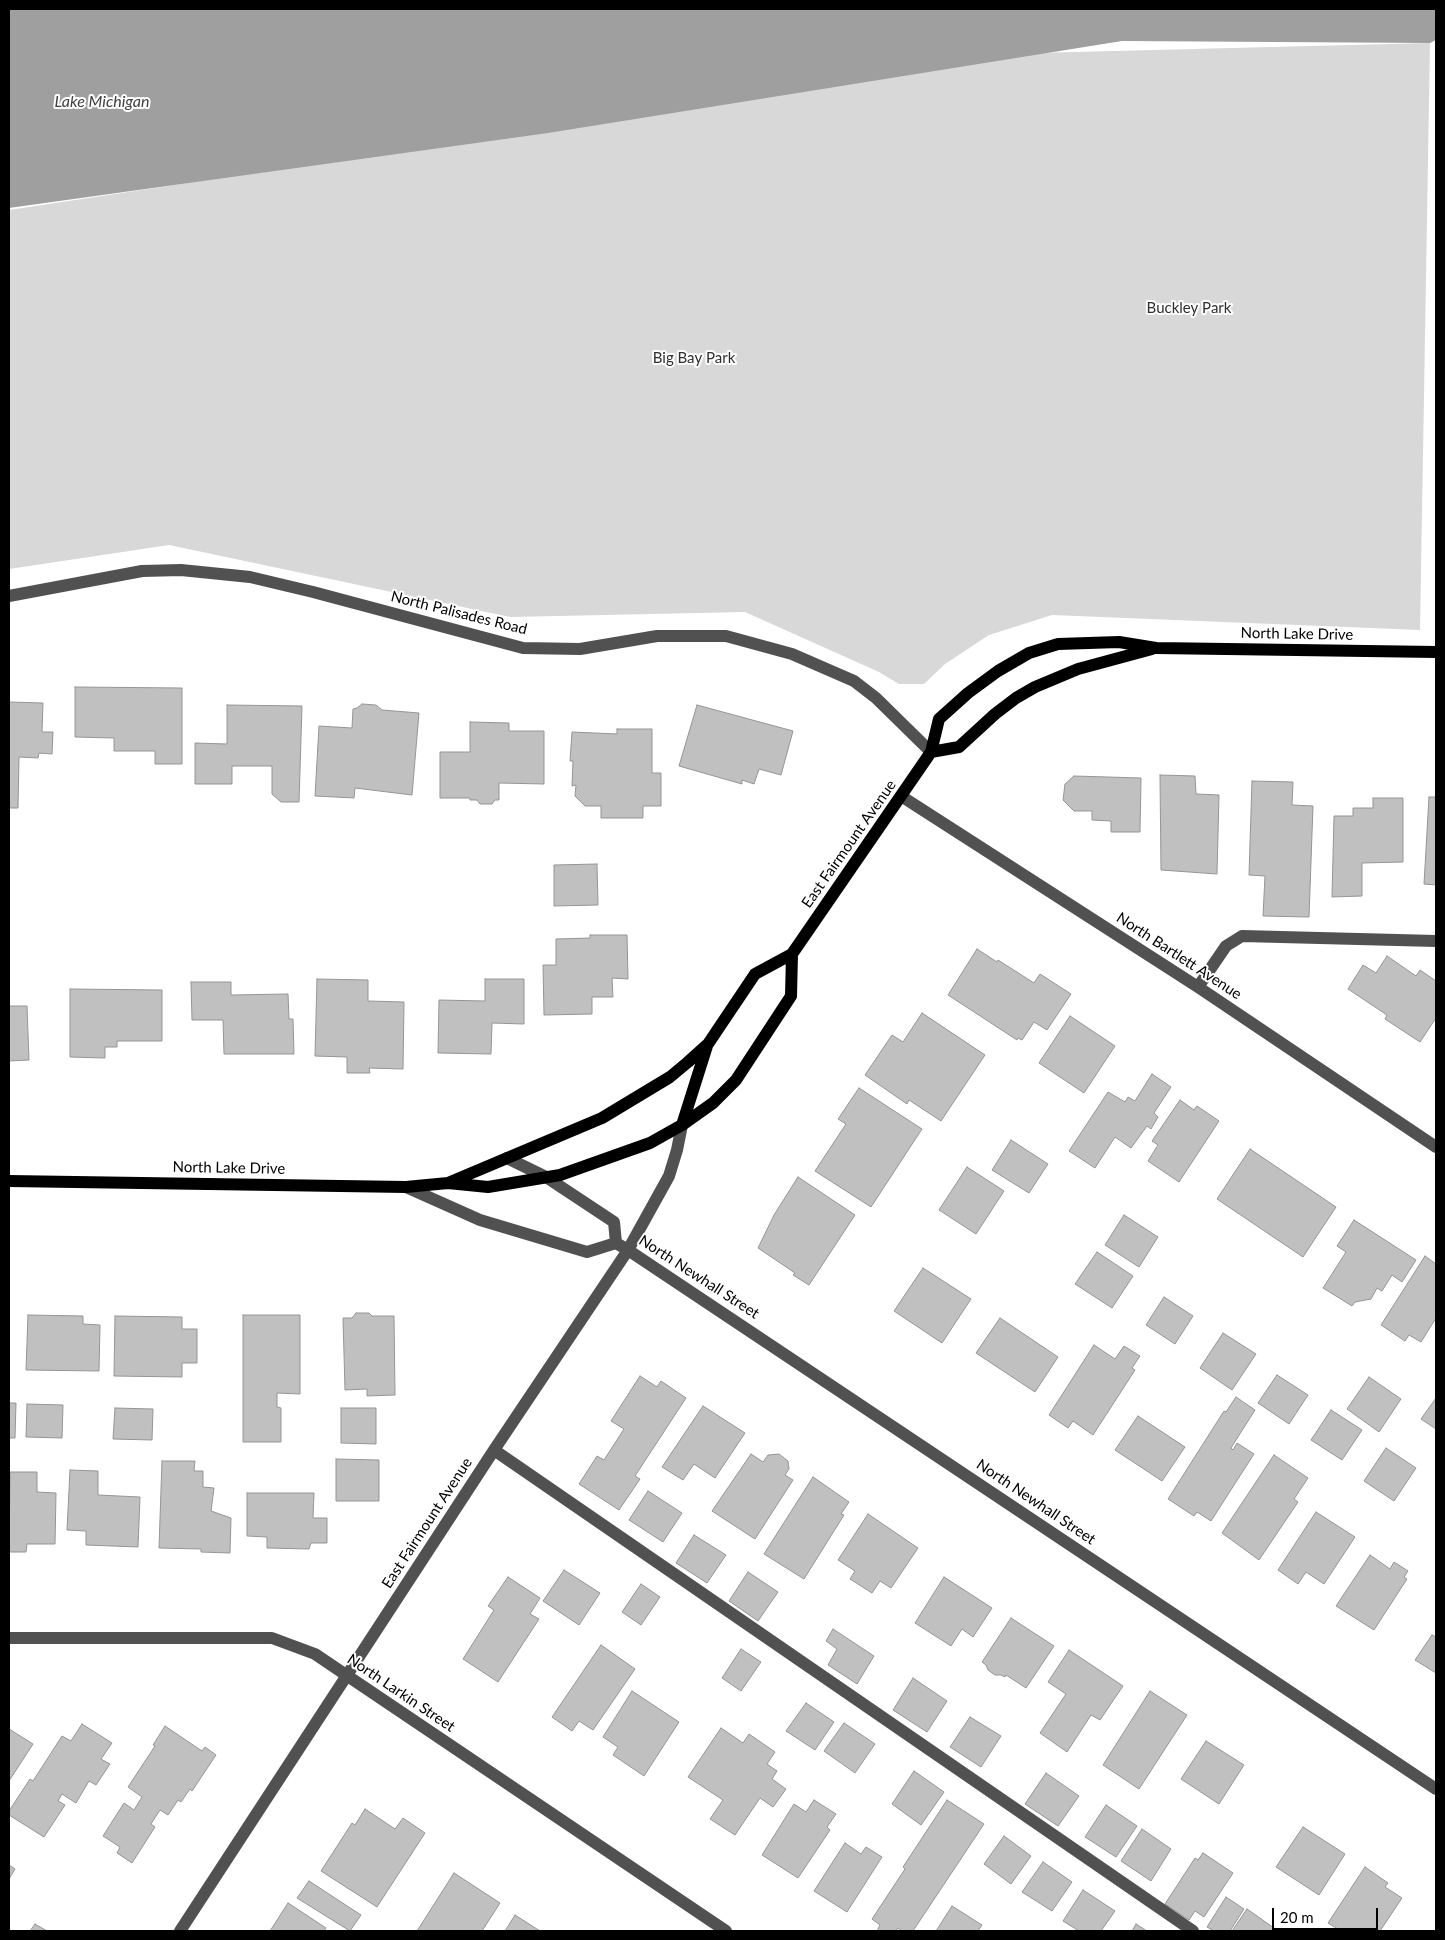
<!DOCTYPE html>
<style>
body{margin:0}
#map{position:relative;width:1445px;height:1940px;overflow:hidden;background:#fff;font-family:Lato,sans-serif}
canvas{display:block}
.frame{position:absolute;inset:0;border:10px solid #000;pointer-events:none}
.scale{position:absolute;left:1272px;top:1908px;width:106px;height:22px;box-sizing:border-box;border:2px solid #000;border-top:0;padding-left:6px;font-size:15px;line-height:18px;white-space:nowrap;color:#000;-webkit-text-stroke:4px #fff;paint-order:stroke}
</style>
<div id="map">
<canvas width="1445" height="1940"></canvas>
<div class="frame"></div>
<div class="scale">20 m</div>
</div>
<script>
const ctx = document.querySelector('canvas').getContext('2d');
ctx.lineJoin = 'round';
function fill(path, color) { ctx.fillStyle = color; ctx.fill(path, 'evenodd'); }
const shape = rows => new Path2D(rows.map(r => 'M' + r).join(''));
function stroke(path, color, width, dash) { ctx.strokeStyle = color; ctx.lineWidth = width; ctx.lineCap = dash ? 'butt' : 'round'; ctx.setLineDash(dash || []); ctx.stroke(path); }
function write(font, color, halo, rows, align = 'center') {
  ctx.font = font + ' Lato,sans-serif'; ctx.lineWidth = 4; ctx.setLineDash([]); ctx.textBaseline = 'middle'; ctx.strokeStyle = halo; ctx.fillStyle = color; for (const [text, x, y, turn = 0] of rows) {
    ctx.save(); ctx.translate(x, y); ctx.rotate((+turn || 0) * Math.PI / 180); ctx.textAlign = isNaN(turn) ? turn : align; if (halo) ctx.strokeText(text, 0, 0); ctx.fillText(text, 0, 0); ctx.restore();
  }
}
const green = shape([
 [1430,43,1420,630,1052,615,989,635,945,664,924,684,899,684,879,672,745,612,510,617,169,545,9,569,9,210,188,183,955,55]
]);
const water = shape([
 [9,9,1436,9,1436,40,1430,43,1122,41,548,133,9,208]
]);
const building = shape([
 [75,687,182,688,182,764,155,764,155,751,114,751,114,738,75,737,75,687],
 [9,702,43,703,42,732,53,732,52,754,39,753,38,758,19,757,18,808,9,808,9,702],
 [362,704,376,705,382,710,419,713,412,795,355,788,354,798,315,796,319,726,352,728,353,709,357,708,362,704],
 [227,705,302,706,299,802,281,802,272,794,272,766,232,766,232,784,195,784,195,743,227,744,227,705],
 [697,705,793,731,781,775,759,769,754,784,742,780,742,784,679,766,697,705],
 [470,722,509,723,509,731,544,731,544,784,499,783,499,800,495,800,492,804,480,804,477,800,470,800,470,798,440,798,440,752,470,752,470,722],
 [617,729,652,729,652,773,661,773,661,806,643,806,643,818,601,818,601,806,585,806,575,796,576,785,572,786,573,761,570,761,572,732,617,734,617,729],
 [1160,775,1195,776,1196,794,1219,795,1217,874,1161,870,1160,775],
 [1074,776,1141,778,1140,832,1111,832,1111,821,1092,820,1092,811,1074,811,1063,800,1065,784,1074,776],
 [1252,781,1293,782,1292,805,1313,806,1309,917,1263,916,1265,876,1249,875,1252,781],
 [1429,797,1436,797,1436,885,1424,884,1429,797],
 [1373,798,1403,798,1403,862,1362,863,1362,896,1332,897,1334,816,1353,816,1353,808,1373,808,1373,798],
 [597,864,598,905,554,906,554,865,597,864],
 [590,935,627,935,628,979,612,978,613,997,592,997,592,1014,544,1015,543,965,556,965,556,939,590,938,590,935],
 [977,949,997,962,998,960,1034,983,1040,974,1071,994,1047,1030,1034,1022,1022,1040,1018,1038,1017,1040,948,995,977,949],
 [1387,956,1416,976,1420,970,1436,981,1436,1018,1420,1042,1385,1019,1387,1015,1348,989,1363,965,1376,973,1387,956],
 [317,979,368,980,368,1001,404,1002,403,1069,369,1068,370,1073,347,1073,347,1057,315,1056,317,979],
 [485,979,524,979,524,1024,492,1023,491,1054,438,1053,439,1000,485,1001,485,979],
 [191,982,231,982,231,995,288,994,289,1019,293,1019,294,1054,224,1054,223,1020,192,1020,191,982],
 [70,989,162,990,162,1041,117,1041,117,1047,105,1047,105,1058,70,1057,70,989],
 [9,1006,27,1006,29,1060,9,1061,9,1006],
 [922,1013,985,1055,941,1121,909,1100,907,1104,865,1075,892,1035,903,1042,922,1013],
 [1070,1016,1115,1046,1084,1093,1039,1063,1070,1016],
 [1152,1074,1171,1087,1154,1113,1158,1117,1151,1129,1147,1126,1131,1148,1115,1137,1095,1168,1069,1151,1108,1092,1125,1102,1128,1097,1135,1101,1152,1074],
 [859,1088,922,1129,871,1207,815,1171,846,1124,838,1119,859,1088],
 [1180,1100,1194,1110,1197,1106,1219,1121,1179,1182,1148,1161,1158,1145,1152,1141,1180,1100],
 [1011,1140,1048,1164,1029,1193,992,1170,1011,1140],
 [1250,1149,1336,1207,1303,1257,1217,1199,1250,1149],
 [967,1167,1004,1191,976,1234,939,1210,967,1167],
 [798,1177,855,1215,809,1285,793,1275,795,1273,758,1248,774,1215,798,1177],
 [1124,1215,1158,1237,1139,1267,1105,1245,1124,1215],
 [1354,1220,1416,1260,1402,1282,1392,1275,1382,1291,1377,1288,1371,1299,1355,1302,1352,1306,1323,1288,1346,1252,1337,1246,1354,1220],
 [1097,1252,1133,1276,1112,1308,1075,1284,1097,1252],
 [1425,1256,1436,1264,1436,1318,1421,1342,1409,1335,1405,1341,1381,1325,1425,1256],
 [923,1268,971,1299,942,1343,894,1311,923,1268],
 [1164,1297,1193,1316,1175,1344,1146,1325,1164,1297],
 [356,1313,369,1313,372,1316,394,1316,395,1395,367,1396,367,1389,345,1390,343,1318,352,1318,356,1313],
 [28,1315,83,1316,83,1324,100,1325,99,1371,26,1370,28,1315],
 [243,1315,300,1315,300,1394,277,1393,277,1407,281,1408,281,1442,243,1442,243,1315],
 [115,1316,182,1317,182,1329,197,1329,197,1363,182,1363,182,1377,114,1376,115,1316],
 [1000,1318,1058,1357,1035,1392,976,1353,1000,1318],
 [1223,1333,1256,1354,1232,1390,1200,1368,1223,1333],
 [1094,1345,1115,1359,1124,1346,1140,1356,1132,1368,1135,1370,1093,1435,1073,1421,1068,1428,1049,1415,1094,1345],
 [1277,1375,1308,1395,1289,1424,1258,1403,1277,1375],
 [640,1376,657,1387,661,1381,686,1398,635,1476,640,1479,619,1510,579,1484,597,1456,604,1460,624,1429,611,1421,640,1376],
 [1369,1377,1401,1399,1379,1432,1347,1409,1369,1377],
 [1236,1397,1255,1410,1231,1448,1233,1450,1237,1443,1254,1454,1211,1521,1197,1512,1194,1516,1168,1499,1224,1411,1226,1412,1236,1397],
 [1436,1398,1436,1429,1421,1419,1436,1398],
 [9,1403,16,1403,15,1438,9,1438,9,1403],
 [27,1404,63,1405,62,1438,26,1437,27,1404],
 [703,1406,745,1433,715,1478,694,1464,683,1480,662,1467,703,1406],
 [115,1408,153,1409,152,1440,113,1439,115,1408],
 [341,1408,376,1408,376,1444,341,1443,341,1408],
 [1331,1410,1362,1430,1342,1460,1311,1440,1331,1410],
 [1138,1416,1185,1447,1162,1481,1115,1450,1138,1416],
 [1386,1448,1416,1468,1394,1501,1364,1481,1386,1448],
 [751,1454,763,1462,768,1455,779,1454,788,1461,789,1469,785,1475,793,1480,755,1539,712,1511,751,1454],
 [1274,1455,1308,1478,1294,1499,1298,1502,1259,1560,1222,1533,1274,1455],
 [336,1459,379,1460,379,1501,336,1501,336,1459],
 [162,1461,195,1461,194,1471,203,1471,203,1487,214,1488,211,1511,231,1518,230,1553,201,1552,201,1549,159,1548,162,1461],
 [70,1470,98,1471,98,1495,140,1497,138,1547,86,1545,86,1531,67,1530,70,1470],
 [10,1472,37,1472,37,1492,56,1493,55,1544,27,1544,26,1552,9,1552,10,1472],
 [813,1477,849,1502,841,1514,844,1515,804,1579,764,1554,813,1477],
 [648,1491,682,1513,663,1542,629,1520,648,1491],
 [247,1493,314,1493,313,1518,327,1518,327,1543,311,1543,309,1549,267,1548,267,1537,247,1536,247,1493],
 [1316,1512,1355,1537,1324,1584,1306,1572,1298,1584,1278,1570,1316,1512],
 [868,1514,918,1548,891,1588,880,1581,872,1593,850,1579,855,1571,838,1560,868,1514],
 [694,1535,726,1555,707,1583,676,1563,694,1535],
 [1370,1555,1390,1569,1394,1562,1408,1571,1404,1577,1407,1579,1374,1630,1336,1606,1370,1555],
 [564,1570,600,1593,579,1625,543,1601,564,1570],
 [748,1572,778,1592,758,1621,729,1601,748,1572],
 [508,1577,540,1598,530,1614,539,1619,498,1682,463,1659,494,1610,488,1606,508,1577],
 [944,1577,992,1608,973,1637,962,1629,951,1646,915,1623,944,1577],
 [641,1584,660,1597,641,1625,622,1612,641,1584],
 [1011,1618,1054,1646,1026,1688,1006,1675,1005,1677,1001,1675,995,1675,988,1670,986,1665,982,1662,1011,1618],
 [833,1629,874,1656,857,1684,828,1665,837,1649,826,1641,833,1629],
 [1432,1635,1436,1637,1436,1673,1415,1660,1432,1635],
 [601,1645,635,1669,593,1730,579,1721,572,1731,552,1717,601,1645],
 [741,1649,761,1662,741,1691,722,1678,741,1649],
 [1069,1650,1123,1686,1100,1720,1091,1715,1067,1752,1040,1733,1066,1694,1048,1682,1069,1650],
 [913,1678,947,1701,927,1732,893,1710,913,1678],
 [632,1691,679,1722,644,1776,613,1755,618,1747,603,1737,632,1691],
 [1150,1691,1187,1715,1139,1789,1103,1765,1150,1691],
 [806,1703,834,1722,815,1750,786,1731,806,1703],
 [970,1717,1001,1736,981,1767,950,1747,970,1717],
 [844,1723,875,1744,855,1773,824,1751,844,1723],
 [82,1724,112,1743,101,1759,110,1764,96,1785,89,1781,76,1803,62,1794,58,1801,65,1805,44,1837,9,1815,9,1811,30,1779,33,1781,62,1736,71,1741,82,1724],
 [165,1726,202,1751,205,1747,216,1755,192,1791,190,1789,181,1802,178,1800,168,1815,160,1810,151,1824,155,1827,132,1863,117,1853,120,1847,103,1836,124,1803,134,1810,142,1797,128,1787,155,1746,153,1745,165,1726],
 [721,1728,743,1743,749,1734,775,1752,767,1764,777,1771,772,1779,786,1789,773,1807,760,1798,735,1835,710,1819,723,1800,688,1777,721,1728],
 [9,1729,33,1744,9,1781,9,1729],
 [1206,1741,1244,1765,1219,1804,1181,1779,1206,1741],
 [914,1771,944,1792,921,1825,892,1804,914,1771],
 [1046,1773,1079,1796,1058,1826,1025,1804,1046,1773],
 [814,1800,836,1814,827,1827,830,1830,798,1878,762,1855,794,1804,806,1812,814,1800],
 [947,1800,984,1824,913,1931,902,1931,898,1928,896,1931,877,1931,880,1925,872,1919,905,1869,903,1867,947,1800],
 [1106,1805,1137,1826,1116,1857,1085,1837,1106,1805],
 [365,1809,395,1829,403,1818,425,1833,377,1907,321,1871,352,1823,355,1825,365,1809],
 [1303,1827,1345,1854,1319,1895,1276,1867,1303,1827],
 [1142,1829,1171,1849,1151,1881,1121,1861,1142,1829],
 [1004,1836,1031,1856,1011,1884,984,1864,1004,1836],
 [845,1843,861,1854,866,1847,882,1857,847,1912,814,1891,845,1843],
 [1203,1853,1233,1873,1204,1917,1195,1911,1189,1920,1165,1904,1195,1858,1198,1860,1203,1853],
 [1043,1862,1072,1882,1052,1911,1022,1892,1043,1862],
 [9,1865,15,1869,9,1879,9,1865],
 [1365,1867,1388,1883,1385,1887,1402,1898,1380,1931,1341,1931,1328,1923,1365,1867],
 [454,1873,500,1903,482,1931,417,1931,454,1873],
 [309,1881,361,1915,350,1931,297,1898,309,1881],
 [1083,1890,1115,1911,1101,1931,1079,1931,1063,1921,1083,1890],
 [1226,1897,1244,1909,1230,1931,1214,1931,1207,1927,1226,1897],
 [288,1903,326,1928,324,1931,270,1931,288,1903],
 [952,1906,982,1925,978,1931,936,1931,952,1906],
 [1247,1909,1277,1930,1276,1931,1232,1931,1247,1909],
 [515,1915,540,1931,505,1931,515,1915],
 [35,1924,47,1931,30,1931,35,1924],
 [1136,1924,1147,1931,1132,1931,1136,1924]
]);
const minor = shape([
 [9,596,142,571,181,570,250,577,313,592,523,648,580,649,657,636,726,636,792,654,854,681,876,698,931,752],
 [901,796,1198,987,1436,1147],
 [1198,987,1226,946,1242,936,1436,941],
 [507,1158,546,1177,614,1222,616,1243],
 [406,1187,480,1220,587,1252,616,1243,628,1250,1436,1789],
 [494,1450,1193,1931],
 [9,1638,272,1638,315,1654,726,1931],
 [180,1931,494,1450,628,1250,669,1176,677,1150,682,1125]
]);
const major = shape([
 [931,752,959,747,995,714,1016,698,1035,687,1078,669,1152,649],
 [682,1125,707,1046],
 [9,1181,406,1187,448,1183,488,1187,560,1175,650,1143,682,1125,713,1103,736,1080,791,996,792,954],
 [448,1183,602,1118,670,1077,688,1062,708,1044,755,974,792,954,931,752,939,719,968,693,998,671,1029,653,1058,644,1119,642,1156,648,1436,652]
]);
const parkNames = [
 ["Buckley Park",1189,308],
 ["Big Bay Park",694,358]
];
const streetNames = [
 ["North Palisades Road",459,613,14],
 ["North Lake Drive",1297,634,1],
 ["East Fairmount Avenue",849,844,-55],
 ["North Bartlett Avenue",1179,956,33],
 ["North Lake Drive",229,1168,1],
 ["North Newhall Street",699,1277,33],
 ["North Newhall Street",1036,1502,34],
 ["East Fairmount Avenue",427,1523,-57],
 ["North Larkin Street",401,1693,34]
];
const waterNames = [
 ["Lake Michigan",102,102]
];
fill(green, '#d8d8d8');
fill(water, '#9f9f9f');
fill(building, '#c0c0c0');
stroke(building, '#959595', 1);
stroke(minor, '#515151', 12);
stroke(major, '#000', 12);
write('15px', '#2f2f2f', '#fff', parkNames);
write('15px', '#000', '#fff', streetNames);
write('italic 16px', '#404040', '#fff', waterNames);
</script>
